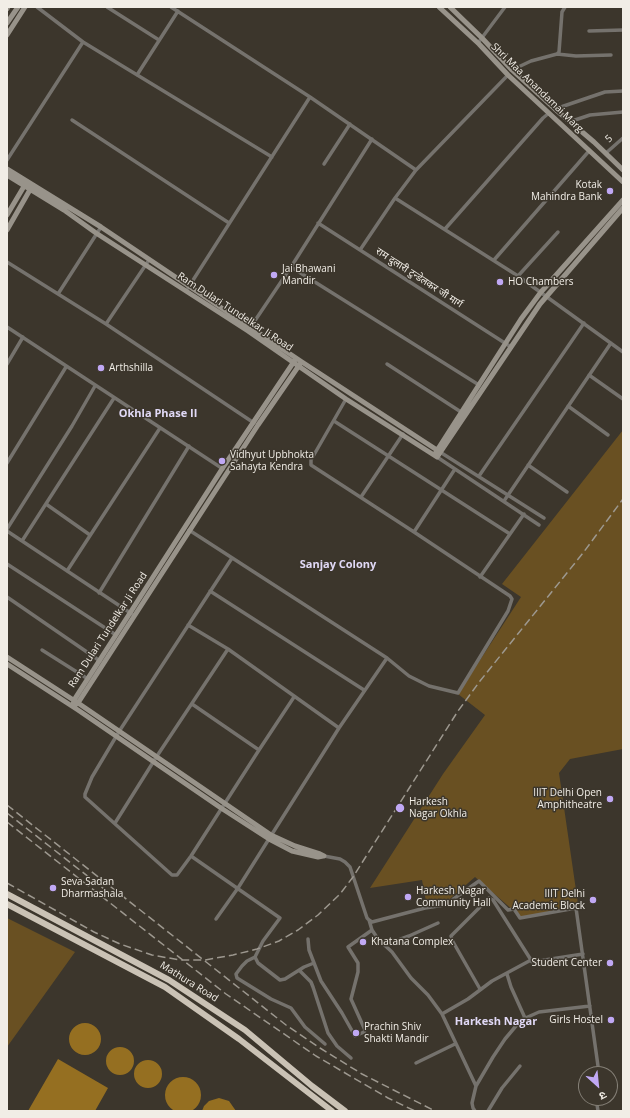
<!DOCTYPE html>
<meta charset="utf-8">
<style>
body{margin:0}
#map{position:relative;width:630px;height:1118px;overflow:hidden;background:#3c362c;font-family:"Open Sans","Noto Sans Devanagari",sans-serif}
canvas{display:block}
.frame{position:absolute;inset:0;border:8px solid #f1ede6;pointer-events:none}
.north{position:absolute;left:578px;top:1066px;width:40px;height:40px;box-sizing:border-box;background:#3c362c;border:1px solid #847f76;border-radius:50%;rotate:153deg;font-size:11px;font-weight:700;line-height:16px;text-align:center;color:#f1ede6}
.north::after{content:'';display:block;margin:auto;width:14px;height:18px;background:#c0a8f4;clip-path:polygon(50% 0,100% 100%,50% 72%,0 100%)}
</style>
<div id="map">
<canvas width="630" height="1118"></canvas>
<div class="frame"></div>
<div class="north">उ</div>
</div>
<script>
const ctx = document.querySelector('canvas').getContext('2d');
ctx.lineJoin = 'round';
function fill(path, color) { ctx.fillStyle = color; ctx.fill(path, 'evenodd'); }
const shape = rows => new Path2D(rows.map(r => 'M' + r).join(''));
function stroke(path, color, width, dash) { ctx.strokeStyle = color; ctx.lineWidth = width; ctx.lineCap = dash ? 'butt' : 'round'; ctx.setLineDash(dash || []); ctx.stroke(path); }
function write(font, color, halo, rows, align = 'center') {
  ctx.font = font + ' "Open Sans","Noto Sans Devanagari",sans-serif'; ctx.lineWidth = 3; ctx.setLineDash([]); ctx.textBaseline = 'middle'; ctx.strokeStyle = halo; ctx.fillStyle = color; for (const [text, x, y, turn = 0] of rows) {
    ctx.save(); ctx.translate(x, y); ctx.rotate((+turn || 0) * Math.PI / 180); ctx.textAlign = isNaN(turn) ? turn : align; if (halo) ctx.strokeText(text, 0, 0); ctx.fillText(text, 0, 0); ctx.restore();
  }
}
const green = shape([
 [623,430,623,749,570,759,559,773,578,904,522,918,475,877,444,904,427,907,422,880,370,888,443,774,485,715,458,694,521,597,502,584],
 [7,918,75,952,7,1047]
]);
const water = shape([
 '69 1039a16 16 0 1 1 32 0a16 16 0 1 1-32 0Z',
 '106 1061a14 14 0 1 1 28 0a14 14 0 1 1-28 0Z',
 [58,1059,108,1088,95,1111,28,1111],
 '134 1074a14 14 0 1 1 28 0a14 14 0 1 1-28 0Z',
 '165 1095a18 18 0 1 1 36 0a18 18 0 1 1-36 0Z',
 [219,1098,229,1101,236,1111,202,1111,204,1106,209,1101]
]);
const street = shape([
 [37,7,83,42,272,157],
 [107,7,159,40],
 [171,7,310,97,416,170],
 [589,31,623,30],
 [478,43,505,7],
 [557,54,559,52,562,12,565,7],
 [512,70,531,61,557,54,576,56,611,55],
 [137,75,178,11],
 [555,109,605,92,623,91],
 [72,120,229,223],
 [569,122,590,115,623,112],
 [606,153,623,138],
 [7,160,83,42],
 [324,164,350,124],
 [395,198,518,276,623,352],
 [318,223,511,347],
 [445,229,543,118,549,113],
 [360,250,395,198,416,170,508,75],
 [494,260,589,151],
 [7,262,106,324,254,423],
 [291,267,479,385],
 [518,276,558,232],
 [188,288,310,97],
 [58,294,101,227],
 [106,324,149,260],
 [7,327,223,469],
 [250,328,291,267,372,139],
 [7,364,23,337],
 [387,364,461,412],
 [589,375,623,399],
 [568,406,608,435],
 [334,421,510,534],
 [440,452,544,518],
 [437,457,539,525],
 [7,463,66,367],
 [528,465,567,492],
 [479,476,584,323],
 [361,497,403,434],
 [504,501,611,343],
 [46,504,90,535],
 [7,529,72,426,95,386],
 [189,530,387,658,409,676,429,686,458,693,508,611,512,599,510,596,414,532,311,465,311,460,346,399],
 [7,531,132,614],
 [414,532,455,469],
 [22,541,114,398],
 [232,558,120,730,92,777,85,794,85,797,172,875,177,875,191,856,259,750,294,697],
 [7,564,116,635],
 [67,571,160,428],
 [480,577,524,514],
 [210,591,364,690],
 [99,593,189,446],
 [7,597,100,661],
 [188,625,228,649,339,728],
 [42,650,88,679],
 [192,704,259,750],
 [115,823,157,756,228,649],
 [191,856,280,918,263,941,255,957,258,963,280,980,285,979,304,967,314,963],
 [324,856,340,859,345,862,350,867,367,918,369,920,372,922,425,908,445,905,479,881,508,910,514,909,520,918,576,908,598,1066,595,1074],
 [216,919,238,888,339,728,387,658],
 [369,920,372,930,378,939,392,952,411,978,428,995,442,1014,476,1086,472,1103,473,1108,475,1111],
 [308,939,309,950,321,981,342,1013,355,1036,364,1032,365,1030,351,999,358,972,358,963,348,947,372,930],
 [385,945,409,936,438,923],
 [255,957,247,961,242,966,236,974,237,978,271,999,291,1008,305,1027,325,1044],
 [299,970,311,982,313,987,328,1033,337,1046,351,1058],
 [507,974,511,987,525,1018],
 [480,989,452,940,451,936,489,898,493,900,531,960],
 [442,1014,468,999,492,981,531,960,532,962,583,954],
 [416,1063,455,1044],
 [476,1086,493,1057,505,1039,521,1020,539,1012,590,1006],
 [596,1098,598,1111],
 [488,1111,502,1088,520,1066]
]);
const secondary = shape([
 [439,7,479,44,508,75,623,182],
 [450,7,482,38,512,70,555,109,594,142,623,170],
 [7,9,8,7],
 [7,23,18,7],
 [7,35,25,7],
 [7,169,101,227,302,362,440,452],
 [7,175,64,210,96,233,248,331,346,399,437,457,540,304,623,208],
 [7,215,26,183],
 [7,230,31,188],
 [436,452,521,319,541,292,623,200],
 [7,657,78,703,271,835,295,846,320,854,324,856],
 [7,664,78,710,221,808,269,839,292,851,318,857,323,856],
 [73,706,78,703,258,425,300,364],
 [73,706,74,700,130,613,222,469,295,360]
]);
const highway = shape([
 [7,894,169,980,245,1030,312,1086,345,1111],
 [7,904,165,987,239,1039,332,1111]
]);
const rail = shape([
 [7,805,286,1025,320,1048,362,1074,435,1111],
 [7,813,113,896],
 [7,822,226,994,316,1056,388,1098,415,1111],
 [7,883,94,932,120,944,152,955,180,960,205,960,233,955,257,949,279,941,298,930,318,915,340,894,353,877,458,711,480,681,583,553,623,499]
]);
const markers = [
 [610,191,4,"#c0a8f4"],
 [274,275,4,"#c0a8f4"],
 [500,282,4,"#c0a8f4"],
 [101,368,4,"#c0a8f4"],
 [222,461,4,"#c0a8f4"],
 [610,799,4,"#c0a8f4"],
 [400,808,5,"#c0a8f4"],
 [53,888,4,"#c0a8f4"],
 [408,897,4,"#c0a8f4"],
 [593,900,4,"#c0a8f4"],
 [363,942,4,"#c0a8f4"],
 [610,963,4,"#c0a8f4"],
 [611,1020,4,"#c0a8f4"],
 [356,1033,4,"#c0a8f4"]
];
const streetNames = [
 ["Shri Maa Anandamai Marg",537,88,44],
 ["5",609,139,-41],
 ["राम दुलारी टुन्डेलकर जी मार्ग",419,278,33],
 ["Ram Dulari Tundelkar Ji Road",235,312,33],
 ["Ram Dulari Tundelkar Ji Road",108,630,-57],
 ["Mathura Road",189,982,32]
];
const poiNames = [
 ["Kotak",602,185,"right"],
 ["Mahindra Bank",602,197,"right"],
 ["Jai Bhawani",282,269],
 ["Mandir",282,281],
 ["HO Chambers",508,282],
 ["Arthshilla",109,368],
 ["Vidhyut Upbhokta",230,455],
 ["Sahayta Kendra",230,467],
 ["IIIT Delhi Open",602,793,"right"],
 ["Amphitheatre",602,805,"right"],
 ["Harkesh",409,802],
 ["Nagar Okhla",409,814],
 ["Seva Sadan",61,882],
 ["Dharmashala",61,894],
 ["Harkesh Nagar",416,891],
 ["Community Hall",416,903],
 ["IIIT Delhi",585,894,"right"],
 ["Academic Block",585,906,"right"],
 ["Khatana Complex",371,942],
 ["Student Center",602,963,"right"],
 ["Girls Hostel",603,1020,"right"],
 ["Prachin Shiv",364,1027],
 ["Shakti Mandir",364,1039]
];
const neighbourhoodNames = [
 ["Okhla Phase II",158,414],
 ["Sanjay Colony",338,565],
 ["Harkesh Nagar",496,1022]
];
fill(green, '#695022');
fill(water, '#956f21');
stroke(street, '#75726d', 3.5);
stroke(secondary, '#98938a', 5);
stroke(highway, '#cac2b5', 6);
stroke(rail, '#9d988f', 1.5, [8, 4]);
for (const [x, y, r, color] of markers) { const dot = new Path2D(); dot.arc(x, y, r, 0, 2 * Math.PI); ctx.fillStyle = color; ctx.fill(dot); stroke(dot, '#3c362c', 1.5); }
write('10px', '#f1ede6', '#3c362c', streetNames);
write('10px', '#f1ede6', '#3c362c', poiNames, 'left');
write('bold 11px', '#e1d9f6', '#3c362c', neighbourhoodNames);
</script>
